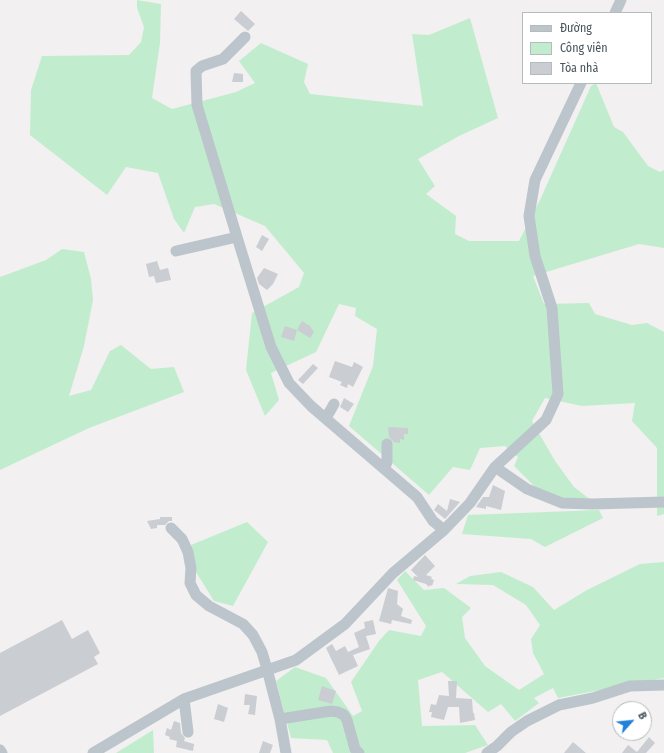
<!DOCTYPE html>
<meta charset="utf-8">
<style>
body{margin:0}
#map{position:relative;width:664px;height:753px;overflow:hidden;background:#f2f0f0;font-family:"Fira Sans Condensed",sans-serif}
canvas{display:block}
.legend{position:absolute;left:522px;top:12px;width:130px;height:72px;box-sizing:border-box;background:#fff;border:1px solid #b6bbbe;margin:0;padding:5px 7px;list-style:none;font-size:12px;color:#48545c}
.legend li{display:flex;align-items:center;gap:8px;height:20px}
.legend b{width:20px;border:1px solid #b6bbbe}
.north{position:absolute;left:612px;top:701px;width:40px;height:40px;box-sizing:border-box;background:#fff;border:1px solid #b6bbbe;border-radius:50%;rotate:63deg;font-size:11px;font-weight:700;line-height:16px;text-align:center;color:#48545c}
.north::after{content:'';display:block;margin:auto;width:14px;height:18px;background:#2281d9;clip-path:polygon(50% 0,100% 100%,50% 72%,0 100%)}
</style>
<div id="map">
<canvas width="664" height="753"></canvas>
<ul class="legend">
<li><b style="height:5px;background:#bcc5cc"></b>Đường</li>
<li><b style="height:11px;background:#c1edce"></b>Công viên</li>
<li><b style="height:11px;background:#cacdd2"></b>Tòa nhà</li>
</ul>
<div class="north">B</div>
</div>
<script>
const ctx = document.querySelector('canvas').getContext('2d');
ctx.lineJoin = 'round';
function fill(path, color) { ctx.fillStyle = color; ctx.fill(path, 'evenodd'); }
const shape = rows => new Path2D(rows.map(r => 'M' + r).join(''));
function stroke(path, color, width, dash) { ctx.strokeStyle = color; ctx.lineWidth = width; ctx.lineCap = dash ? 'butt' : 'round'; ctx.setLineDash(dash || []); ctx.stroke(path); }
const green = shape([
 [137,0,161,4,160,43,152,98,172,109,236,92,255,83,239,61,261,43,308,64,304,82,310,94,423,106,412,34,429,35,470,18,498,118,459,136,418,159,435,186,426,194,456,216,455,234,469,241,519,241,540,200,591,86,596,83,614,127,623,132,648,166,660,172,664,170,664,248,639,244,533,276,544,304,589,303,595,314,632,325,647,323,664,332,664,514,657,516,657,448,632,421,635,403,582,406,545,398,532,421,555,461,574,487,591,500,572,507,541,493,514,466,518,457,505,446,480,448,470,470,453,467,429,495,349,426,373,366,377,329,355,316,356,308,339,304,316,352,271,373,279,400,265,416,246,370,252,313,299,287,304,273,265,226,214,204,195,207,184,233,174,219,158,173,126,167,107,195,30,135,31,90,42,56,129,55,141,42,144,27,137,8],
 [62,249,84,252,91,279,93,300,84,346,69,396,91,390,110,351,121,345,151,369,174,367,184,392,89,428,0,470,0,277,46,260],
 [599,510,603,518,545,547,531,539,462,534,468,515],
 [247,522,268,542,233,606,214,601,196,572,191,545],
 [664,562,664,678,558,698,553,688,534,698,539,703,515,721,501,704,488,712,442,672,418,680,422,726,475,725,488,745,465,753,333,753,327,740,291,738,276,681,295,667,326,678,353,716,362,711,351,682,379,641,389,630,421,636,426,626,397,580,405,571,424,590,444,588,471,608,462,617,465,638,485,666,519,690,544,674,533,653,531,639,540,625,526,605,493,585,456,584,470,576,501,572,533,587,554,610,587,590,640,564],
 [153,730,154,753,116,753]
]);
const building = shape([
 [241,11,255,24,248,31,234,19],
 [234,73,243,74,243,82,232,82],
 [262,235,269,239,262,251,256,247],
 [157,261,160,270,168,268,171,280,156,283,154,276,149,277,146,264],
 [264,268,278,274,273,284,267,290,259,284,257,278],
 [302,321,310,326,314,332,310,338,297,330,294,341,281,337,285,326,297,330],
 [335,361,352,367,354,362,363,367,353,387,348,384,347,388,340,385,342,382,329,377],
 [313,364,318,368,303,384,298,380],
 [344,398,354,404,348,412,340,407],
 [388,427,408,428,408,434,404,434,404,440,400,439,400,443,394,442,389,437],
 [493,485,505,491,501,510,486,506,486,509,476,507,483,497,489,497],
 [450,499,460,502,445,519,434,510,438,504,447,511],
 [160,517,172,517,172,521,169,521,165,525,157,525,157,528,151,529,147,521,160,519],
 [425,555,435,566,426,575,432,577,431,579,434,580,432,586,430,585,429,587,426,584,413,580,414,576,418,577,411,570],
 [388,588,398,591,397,604,403,609,401,616,412,620,411,624,392,620,391,624,379,621],
 [62,620,72,639,88,630,100,653,94,657,98,664,0,716,0,653],
 [373,620,376,634,366,636,370,649,353,655,358,666,339,675,326,648,332,644,336,651,345,646,348,652,359,647,354,633,365,628,364,622],
 [448,681,457,681,456,698,472,699,473,713,474,713,475,720,460,723,459,707,448,707,444,720,431,717,432,712,429,712,431,704,436,705,439,695,449,696],
 [322,686,336,691,332,704,318,700],
 [245,694,257,696,255,715,248,714,250,705,244,705],
 [218,704,228,708,224,722,214,719],
 [174,721,180,723,181,733,185,738,184,741,194,744,193,751,176,747,177,741,169,739,170,737,165,735,167,728,171,730],
 [649,737,655,743,646,753,622,753,628,745,637,752],
 [263,741,273,745,270,753,259,753],
 [573,742,586,753,564,753]
]);
const minor = shape([
 [615,13,621,0],
 [237,237,271,347,289,383,311,406,417,497,433,521,444,530],
 [176,251,237,237,197,105,196,71,202,66,223,59,245,37],
 [326,418,334,404],
 [495,467,527,489,562,503,593,504,664,502],
 [384,469,387,462,387,444],
 [171,528,182,539,188,552,191,568,190,583,196,595,209,606,243,624,253,635,262,652,267,669,280,719,286,753],
 [184,699,188,732],
 [280,719,331,711,338,712,344,715,347,720,355,749,359,753],
 [0,750,2,753],
 [93,753,184,699,296,660,345,624,393,573,444,530,470,503,495,467,546,420,558,394,552,308,535,256,529,216,535,180,581,83],
 [487,753,497,746,511,732,527,721,559,705,593,698,630,686,664,685]
]);
fill(green, '#c1edce');
fill(building, '#cacdd2');
stroke(minor, '#bcc5cc', 11);
</script>
